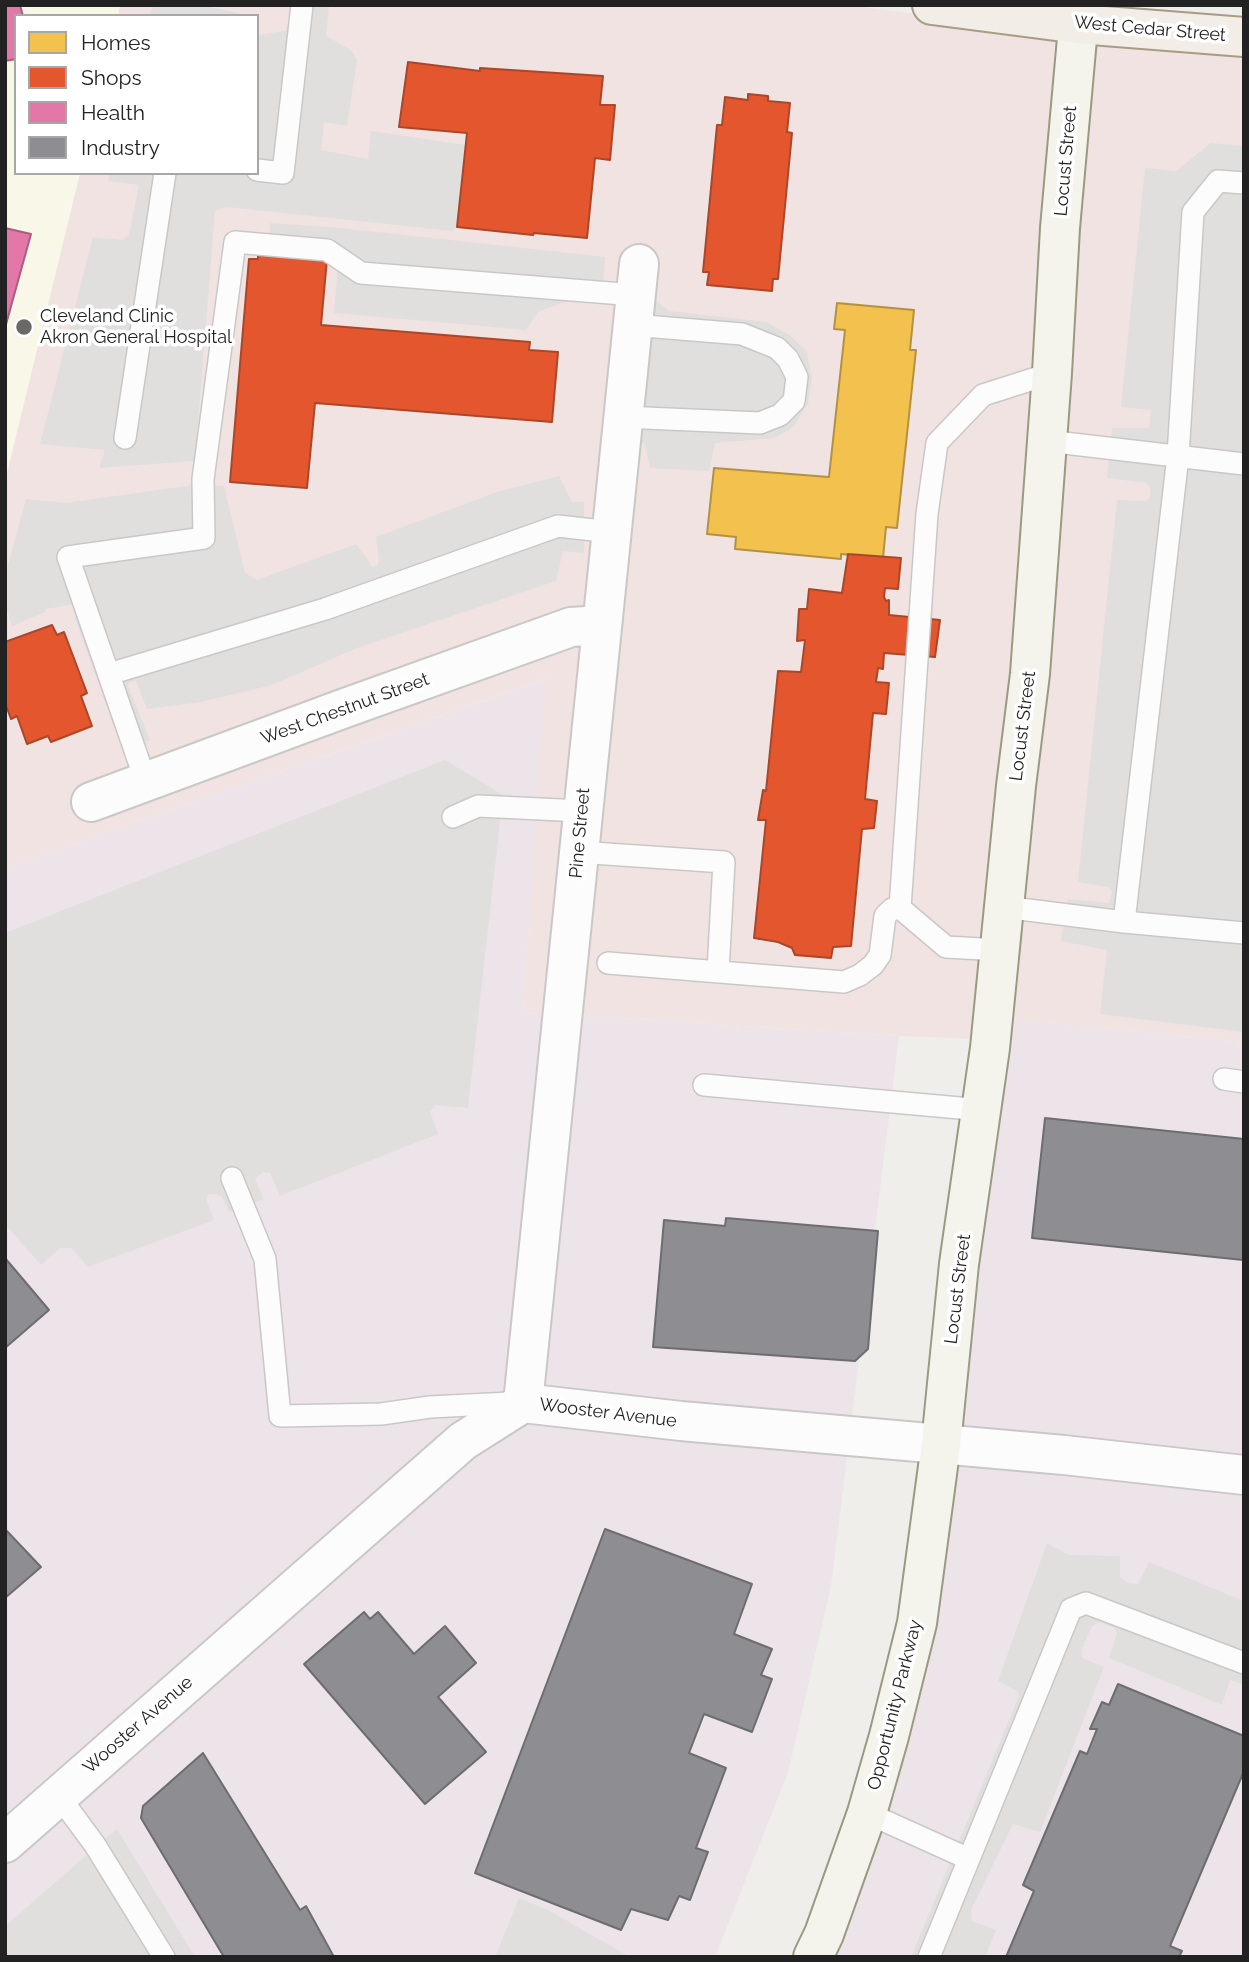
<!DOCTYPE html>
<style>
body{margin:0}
#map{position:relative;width:1249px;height:1962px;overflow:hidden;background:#f0eeeb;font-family:Raleway,sans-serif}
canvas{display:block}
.frame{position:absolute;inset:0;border:7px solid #222;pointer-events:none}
.legend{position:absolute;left:14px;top:14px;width:245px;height:161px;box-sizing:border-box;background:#fff;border:2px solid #a7a7a7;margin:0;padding:9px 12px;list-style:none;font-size:21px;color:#222}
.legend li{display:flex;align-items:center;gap:14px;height:35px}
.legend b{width:35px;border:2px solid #a7a7a7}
</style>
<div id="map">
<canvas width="1249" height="1962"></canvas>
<div class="frame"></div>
<ul class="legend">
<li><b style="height:19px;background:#f2c14e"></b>Homes</li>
<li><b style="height:19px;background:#e4572e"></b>Shops</li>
<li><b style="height:19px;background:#e377a8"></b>Health</li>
<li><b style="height:19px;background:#8d8d92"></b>Industry</li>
</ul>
</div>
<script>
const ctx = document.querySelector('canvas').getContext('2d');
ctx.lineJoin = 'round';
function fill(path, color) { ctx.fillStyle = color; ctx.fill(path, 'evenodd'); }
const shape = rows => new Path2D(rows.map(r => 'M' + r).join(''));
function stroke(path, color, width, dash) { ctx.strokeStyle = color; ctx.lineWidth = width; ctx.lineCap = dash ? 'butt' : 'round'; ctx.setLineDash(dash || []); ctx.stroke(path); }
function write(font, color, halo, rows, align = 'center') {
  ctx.font = font + ' Raleway,sans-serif'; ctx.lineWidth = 7; ctx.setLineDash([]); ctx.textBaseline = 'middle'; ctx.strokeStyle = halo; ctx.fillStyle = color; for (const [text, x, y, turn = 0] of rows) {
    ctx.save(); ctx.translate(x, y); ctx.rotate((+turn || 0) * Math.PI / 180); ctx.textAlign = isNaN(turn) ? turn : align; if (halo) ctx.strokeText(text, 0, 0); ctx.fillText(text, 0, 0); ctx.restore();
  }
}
const commercial = shape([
 [120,5,849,5,1066,34,979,1039,899,1036,523,1012,545,679,5,868,5,481,80,173,257,173,257,16,118,16],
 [1093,40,1244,56,1244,1042,1009,1019]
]);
const industrial = shape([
 [546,679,523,1012,899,1036,831,1586,788,1773,715,1957,5,1957,5,868],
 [1009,1019,1244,1042,1244,1957,821,1957,868,1843]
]);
const education = shape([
 [5,5,120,5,118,16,16,16,16,173,80,173,5,481]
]);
const parking = shape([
 [153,5,200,5,239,13,238,16,150,16],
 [293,5,329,5,326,36,351,50,357,60,347,126,324,122,321,150,368,159,371,131,466,145,457,227,452,231,227,207,215,211,195,461,99,468,105,450,40,444,93,237,123,240,129,235,139,185,108,181,110,173,257,173,257,35,286,31],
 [1211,143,1244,146,1244,1032,1100,1014,1107,950,1061,941,1068,899,1109,903,1112,891,1108,887,1078,882,1117,500,1146,501,1150,498,1150,487,1146,483,1107,478,1112,428,1149,428,1151,410,1121,407,1145,168,1176,171],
 [270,223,341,228,605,257,602,300,570,300,538,312,526,330,334,313,338,266,329,266,329,258,268,251],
 [653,298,669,311,767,322,789,335,806,350,812,377,808,404,792,428,775,438,715,443,709,471,650,468,645,444,639,441,639,396,647,386,650,366,650,351,645,345],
 [559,476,572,502,584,502,584,553,563,551,556,581,357,648,272,685,201,702,147,709,136,681,129,683,128,686,150,740,123,751,75,618,75,604,46,609,45,612,12,626,5,602,5,576,26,499,66,503,193,485,224,486,245,573,257,580,356,544,372,566,377,566,379,561,376,537,497,492],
 [445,760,503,795,468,1108,435,1105,430,1112,438,1134,280,1196,270,1173,263,1172,255,1179,264,1199,229,1212,222,1197,216,1194,209,1194,206,1199,214,1220,88,1267,72,1248,60,1248,41,1265,5,1224,5,933],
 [1047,1543,1069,1555,1120,1556,1120,1577,1128,1583,1138,1584,1149,1562,1244,1601,1244,1685,1230,1680,1222,1705,1109,1658,1117,1633,1114,1628,1100,1622,1092,1626,1081,1651,1082,1658,1104,1667,1040,1832,1013,1824,971,1910,972,1921,996,1930,985,1957,911,1957,1019,1696,1017,1691,998,1681],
 [117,1829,195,1957,5,1957,5,1926],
 [519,1898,548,1910,630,1957,495,1957]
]);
const homes = shape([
 [837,303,914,310,910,350,916,350,897,528,886,527,883,558,841,554,841,559,735,549,736,537,707,534,714,468,829,477,845,330,834,329,837,303]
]);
const shops = shape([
 [408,62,480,71,480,68,603,76,600,105,615,105,610,160,595,158,587,238,534,233,533,235,457,227,467,133,399,127,408,62],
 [748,94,768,96,768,101,790,103,787,132,792,133,778,279,773,279,772,291,707,285,709,272,703,272,717,125,722,125,725,97,748,100,748,94],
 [258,253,327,259,321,325,530,342,529,350,558,352,552,422,315,403,307,488,230,482,249,259,258,259,258,253],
 [848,554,901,558,898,589,885,588,884,597,886,601,889,600,889,615,940,620,935,657,884,653,883,669,878,668,876,682,889,683,886,714,873,713,865,799,877,801,874,828,862,829,851,946,833,947,831,958,795,955,792,948,778,942,754,938,766,820,758,820,763,790,766,791,778,671,801,672,805,640,797,641,799,609,807,609,809,589,842,593,848,554],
 [52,625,57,635,64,632,87,693,81,696,92,726,51,742,48,736,27,744,17,716,11,719,5,703,5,642,52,625]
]);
const health = shape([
 [5,5,20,5,23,16,16,16,16,59,5,61,5,5],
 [5,228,31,234,5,328,5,228]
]);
const industry = shape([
 [1045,1118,1244,1139,1243,1260,1032,1238,1045,1118],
 [726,1218,878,1231,868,1349,855,1361,653,1347,664,1220,725,1226,726,1218],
 [5,1258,49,1310,5,1348,5,1258],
 [5,1529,41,1567,5,1598,5,1529],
 [605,1529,752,1584,734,1634,772,1649,761,1675,772,1679,752,1732,704,1714,689,1753,726,1768,696,1848,708,1852,690,1900,679,1896,668,1920,631,1909,621,1930,475,1873,605,1529],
 [364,1612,370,1619,378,1612,414,1654,445,1626,476,1663,438,1697,486,1752,425,1804,304,1664,364,1612],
 [1118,1684,1244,1736,1244,1771,1170,1946,1182,1951,1179,1957,1006,1957,1034,1891,1023,1885,1080,1751,1087,1754,1097,1729,1090,1729,1102,1702,1109,1705,1118,1684],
 [203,1753,300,1910,306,1906,334,1957,224,1957,141,1818,143,1806,203,1753]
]);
const service = shape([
 [257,170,283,173,302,5],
 [1244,183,1218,181,1193,212,1178,456,1124,922,1244,933],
 [622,417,760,423,780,415,794,401,797,377,788,359,777,348,742,334,632,325],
 [125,438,165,173],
 [1047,441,1244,464],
 [109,674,325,609,558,526,611,532],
 [146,782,68,557,204,538,203,479,235,242,327,250,361,273,635,295],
 [453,817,478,806,582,811],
 [578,852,724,862,718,971],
 [1004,907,1124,922],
 [900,908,927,514,937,443,983,395,1052,373],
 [608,963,844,982,860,975,873,965,880,955,885,916,892,909,900,908,946,947,1000,950],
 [1224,1079,1244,1082],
 [704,1085,982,1110],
 [232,1178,265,1259,280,1416,381,1414,430,1407,510,1403],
 [58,1795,95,1845,164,1957],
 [867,1813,969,1859],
 [929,1957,1071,1609,1086,1603,1244,1663]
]);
const minor = shape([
 [91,802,345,708,571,627,601,625],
 [523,1403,639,264],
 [5,1843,463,1441,523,1403,681,1421,1064,1455,1244,1475]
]);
const secondary = shape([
 [813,1957,824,1934,867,1813,889,1736,917,1623,941,1444,959,1264,990,1048,1016,786,1030,674,1052,373,1060,228,1080,5]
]);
const primary = shape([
 [932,5,1079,24,1244,37]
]);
const markers = [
 [24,327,9,"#6a6968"]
];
const streetNames = [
 ["West Cedar Street",1150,29,5],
 ["Locust Street",1066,161,-85],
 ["West Chestnut Street",345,709,-20],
 ["Locust Street",1023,726,-83],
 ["Pine Street",580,833,-85],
 ["Locust Street",958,1289,-83],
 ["Wooster Avenue",608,1413,7],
 ["Opportunity Parkway",895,1705,-76],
 ["Wooster Avenue",138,1725,-41]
];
const poiNames = [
 ["Cleveland Clinic",40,317],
 ["Akron General Hospital",40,338]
];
fill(commercial, '#f1e3e1');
fill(industrial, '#ede4e9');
fill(education, '#f8f7e8');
fill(parking, '#e0dfde');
fill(homes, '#f2c14e');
stroke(homes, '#b49141', 2);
fill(shops, '#e4572e');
stroke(shops, '#aa472a', 2);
fill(health, '#e377a8');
stroke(health, '#a95e80', 2);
fill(industry, '#8d8d92');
stroke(industry, '#6d6d70', 2);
stroke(service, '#c9c8c7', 24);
stroke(minor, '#c9c8c7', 42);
stroke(secondary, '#999a82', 42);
stroke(primary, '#a79c86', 42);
stroke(service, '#fdfcfc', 21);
stroke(minor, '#fdfcfc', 38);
stroke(secondary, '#f4f4ed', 38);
stroke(primary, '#f3ede7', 38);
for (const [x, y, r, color] of markers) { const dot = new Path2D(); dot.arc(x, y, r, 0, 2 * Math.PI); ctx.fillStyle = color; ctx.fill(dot); stroke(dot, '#fff', 2.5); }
write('18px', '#222', '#fff', streetNames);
write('18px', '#222', '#fff', poiNames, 'left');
</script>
